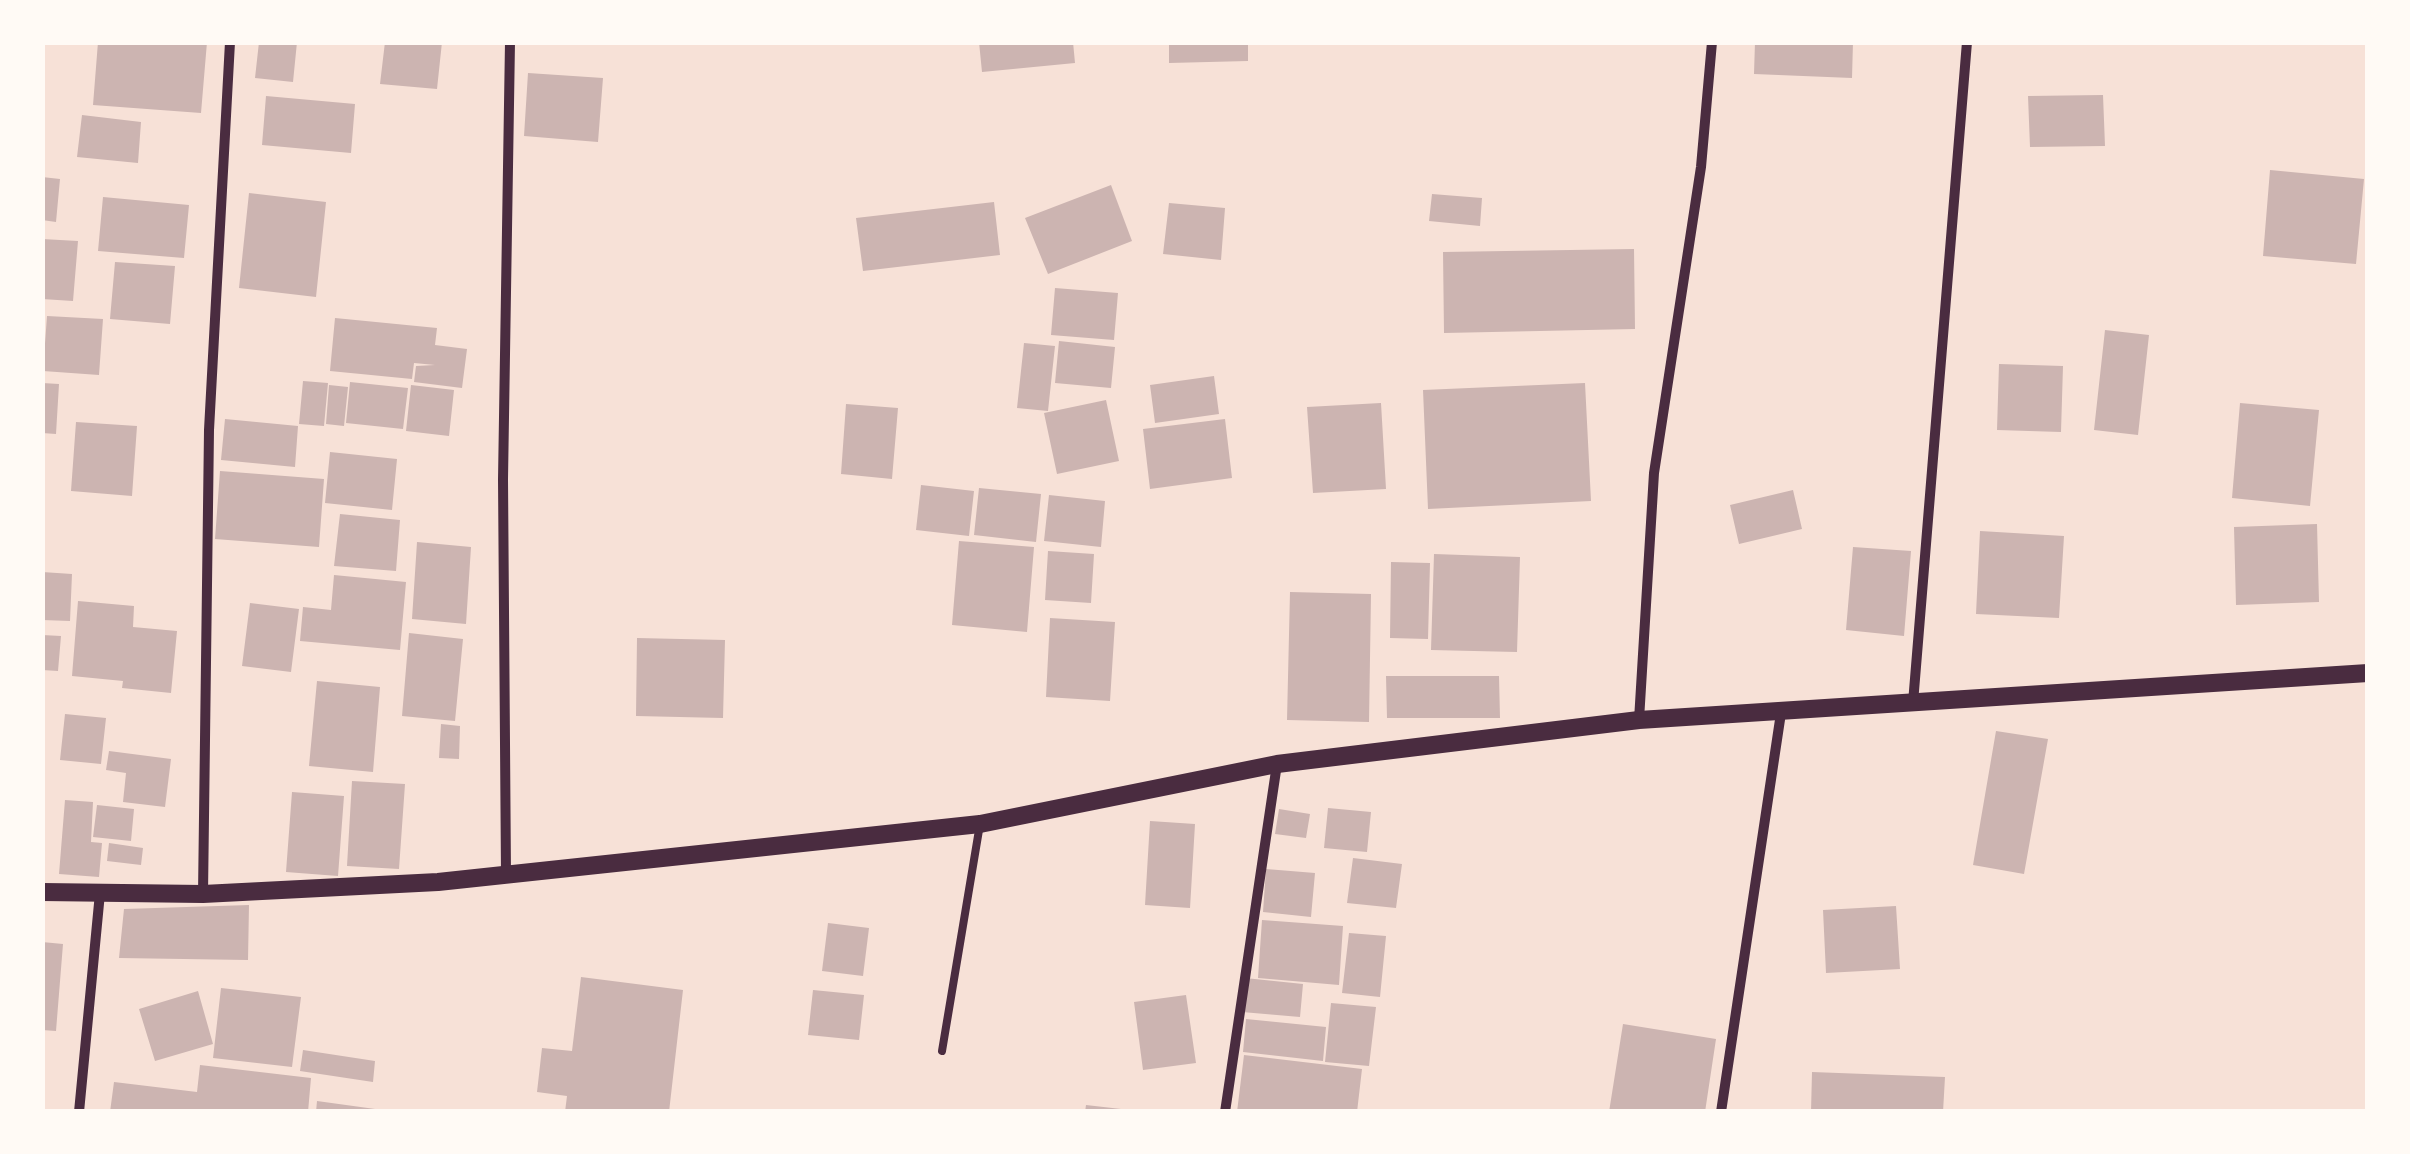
<!DOCTYPE html>
<style>
body{margin:0}
#map{position:relative;width:2410px;height:1154px;overflow:hidden;background:#f7e1d7;font-family:Cabin,sans-serif}
canvas{display:block}
.frame{position:absolute;inset:0;border:45px solid #fffaf5;pointer-events:none}
</style>
<div id="map">
<canvas width="2410" height="1154"></canvas>
<div class="frame"></div>
</div>
<script>
const ctx = document.querySelector('canvas').getContext('2d');
ctx.lineJoin = 'round';
function fill(path, color) { ctx.fillStyle = color; ctx.fill(path, 'evenodd'); }
const shape = rows => new Path2D(rows.map(r => 'M' + r).join(''));
function stroke(path, color, width, dash) { ctx.strokeStyle = color; ctx.lineWidth = width; ctx.lineCap = dash ? 'butt' : 'round'; ctx.setLineDash(dash || []); ctx.stroke(path); }
const building = shape([
 [98,42,207,42,201,113,93,105],
 [259,42,297,42,293,82,255,78],
 [385,42,442,42,437,89,380,84],
 [979,42,1073,42,1075,63,982,72],
 [1169,42,1248,42,1248,61,1169,63],
 [1755,42,1853,42,1852,78,1754,74],
 [528,73,603,78,598,142,524,136],
 [2103,95,2105,146,2030,147,2028,96],
 [266,96,355,104,351,153,262,145],
 [82,115,141,122,138,163,77,157],
 [2270,170,2364,179,2356,264,2263,256],
 [42,177,60,179,56,222,42,220],
 [1111,185,1132,241,1048,274,1025,218],
 [249,193,326,202,316,297,239,288],
 [1432,194,1482,198,1480,226,1429,221],
 [103,197,189,205,184,258,98,251],
 [994,202,1000,255,863,271,856,218],
 [1169,203,1225,208,1221,260,1163,254],
 [42,239,78,241,73,301,42,299],
 [1634,249,1635,329,1444,333,1443,252],
 [115,262,175,266,170,324,110,319],
 [1055,288,1118,293,1114,340,1051,335],
 [47,316,103,319,99,375,43,371],
 [335,318,437,328,435,345,467,349,462,388,414,382,416,366,435,365,414,363,412,379,330,371],
 [2105,330,2149,335,2138,435,2094,430],
 [1059,341,1115,347,1111,388,1055,383],
 [1024,343,1055,346,1048,411,1017,408],
 [1999,364,2063,366,2061,432,1997,430],
 [1214,376,1219,414,1155,423,1150,385],
 [303,381,328,383,324,426,299,424],
 [350,382,408,388,403,429,346,423],
 [42,383,59,384,56,434,42,433],
 [1585,383,1591,501,1428,509,1423,390],
 [329,385,348,387,344,426,326,424],
 [411,385,454,390,449,436,406,431],
 [1106,400,1119,461,1057,474,1044,413],
 [1381,403,1386,489,1313,493,1307,407],
 [2240,403,2319,410,2310,506,2232,498],
 [846,404,898,408,892,479,841,474],
 [225,419,298,426,295,467,221,460],
 [1225,419,1232,478,1150,489,1143,429],
 [76,422,137,426,132,496,71,491],
 [330,452,397,459,392,510,325,503],
 [220,471,324,479,319,547,215,539],
 [921,485,974,491,969,536,916,530],
 [979,488,1041,494,1036,542,974,535],
 [1793,490,1802,529,1739,544,1730,505],
 [1049,495,1105,501,1101,547,1044,541],
 [340,514,400,520,396,571,334,566],
 [2317,524,2319,602,2236,605,2234,527],
 [1980,531,2064,536,2059,618,1976,614],
 [959,541,1034,547,1027,632,952,625],
 [417,542,471,547,466,624,412,619],
 [1853,547,1911,551,1904,636,1846,630],
 [1048,551,1094,554,1091,603,1045,600],
 [1434,554,1520,557,1517,652,1431,650],
 [1391,562,1430,563,1428,639,1390,638],
 [42,572,72,574,70,621,42,620],
 [334,575,406,582,400,650,300,641,303,607,331,610],
 [1290,592,1371,594,1369,722,1287,720],
 [78,601,134,606,133,627,177,631,171,693,122,688,123,681,72,676],
 [250,603,299,609,291,672,242,666],
 [1050,618,1115,622,1110,701,1046,697],
 [409,633,463,639,455,721,402,716],
 [42,635,61,636,58,671,42,670],
 [637,638,725,640,723,718,636,716],
 [1386,676,1499,676,1500,718,1387,718],
 [317,681,380,687,373,772,309,766],
 [65,714,106,718,101,764,60,760],
 [441,724,460,726,459,759,439,758],
 [1996,731,2048,739,2024,874,1973,865],
 [109,751,171,759,165,807,123,802,126,773,106,770],
 [352,781,405,784,399,869,347,866],
 [292,792,344,796,338,876,286,872],
 [65,800,93,802,91,842,102,843,99,877,59,874],
 [97,805,134,809,131,841,93,837],
 [1328,808,1371,812,1367,852,1324,848],
 [1279,809,1310,814,1306,838,1275,834],
 [1150,821,1195,824,1190,908,1145,905],
 [109,843,143,848,141,865,107,861],
 [1353,858,1402,864,1396,908,1347,903],
 [1266,869,1315,873,1311,917,1263,912],
 [249,905,248,960,119,958,124,909],
 [1896,906,1900,969,1826,973,1823,910],
 [1262,920,1343,926,1339,985,1258,978],
 [828,923,869,928,863,976,822,971],
 [1349,933,1386,936,1380,997,1342,993],
 [42,942,63,944,56,1031,42,1030],
 [581,977,683,990,669,1112,565,1112,567,1096,537,1092,542,1048,572,1051],
 [1245,978,1303,984,1300,1017,1242,1012],
 [221,988,301,997,292,1067,213,1058],
 [813,990,864,995,859,1040,808,1035],
 [198,991,213,1044,155,1061,139,1009],
 [1186,995,1196,1063,1143,1070,1134,1002],
 [1331,1003,1376,1007,1369,1066,1325,1062],
 [1246,1019,1326,1027,1323,1061,1243,1052],
 [1623,1024,1716,1039,1705,1112,1609,1112],
 [303,1050,375,1061,373,1082,300,1071],
 [1244,1055,1362,1069,1357,1112,1237,1112],
 [200,1065,311,1078,308,1112,110,1112,114,1082,197,1092],
 [1812,1072,1945,1077,1943,1112,1811,1112],
 [317,1101,375,1109,374,1112,316,1112],
 [1086,1105,1121,1109,1121,1112,1085,1112]
]);
const service = shape([
 [942,1051,980,824]
]);
const minor = shape([
 [1913,703,1967,42],
 [1639,720,1654,473,1701,167,1712,42],
 [506,875,503,479,510,42],
 [203,894,209,430,230,42],
 [79,1112,100,893],
 [1225,1112,1277,764],
 [1721,1112,1781,713]
]);
const tertiary = shape([
 [42,892,203,894,438,882,980,824,1277,764,1639,720,2368,673]
]);
fill(building, '#ccb4b1');
stroke(service, '#4a2c40', 8);
stroke(minor, '#4a2c40', 10);
stroke(tertiary, '#4a2c40', 18);
</script>
